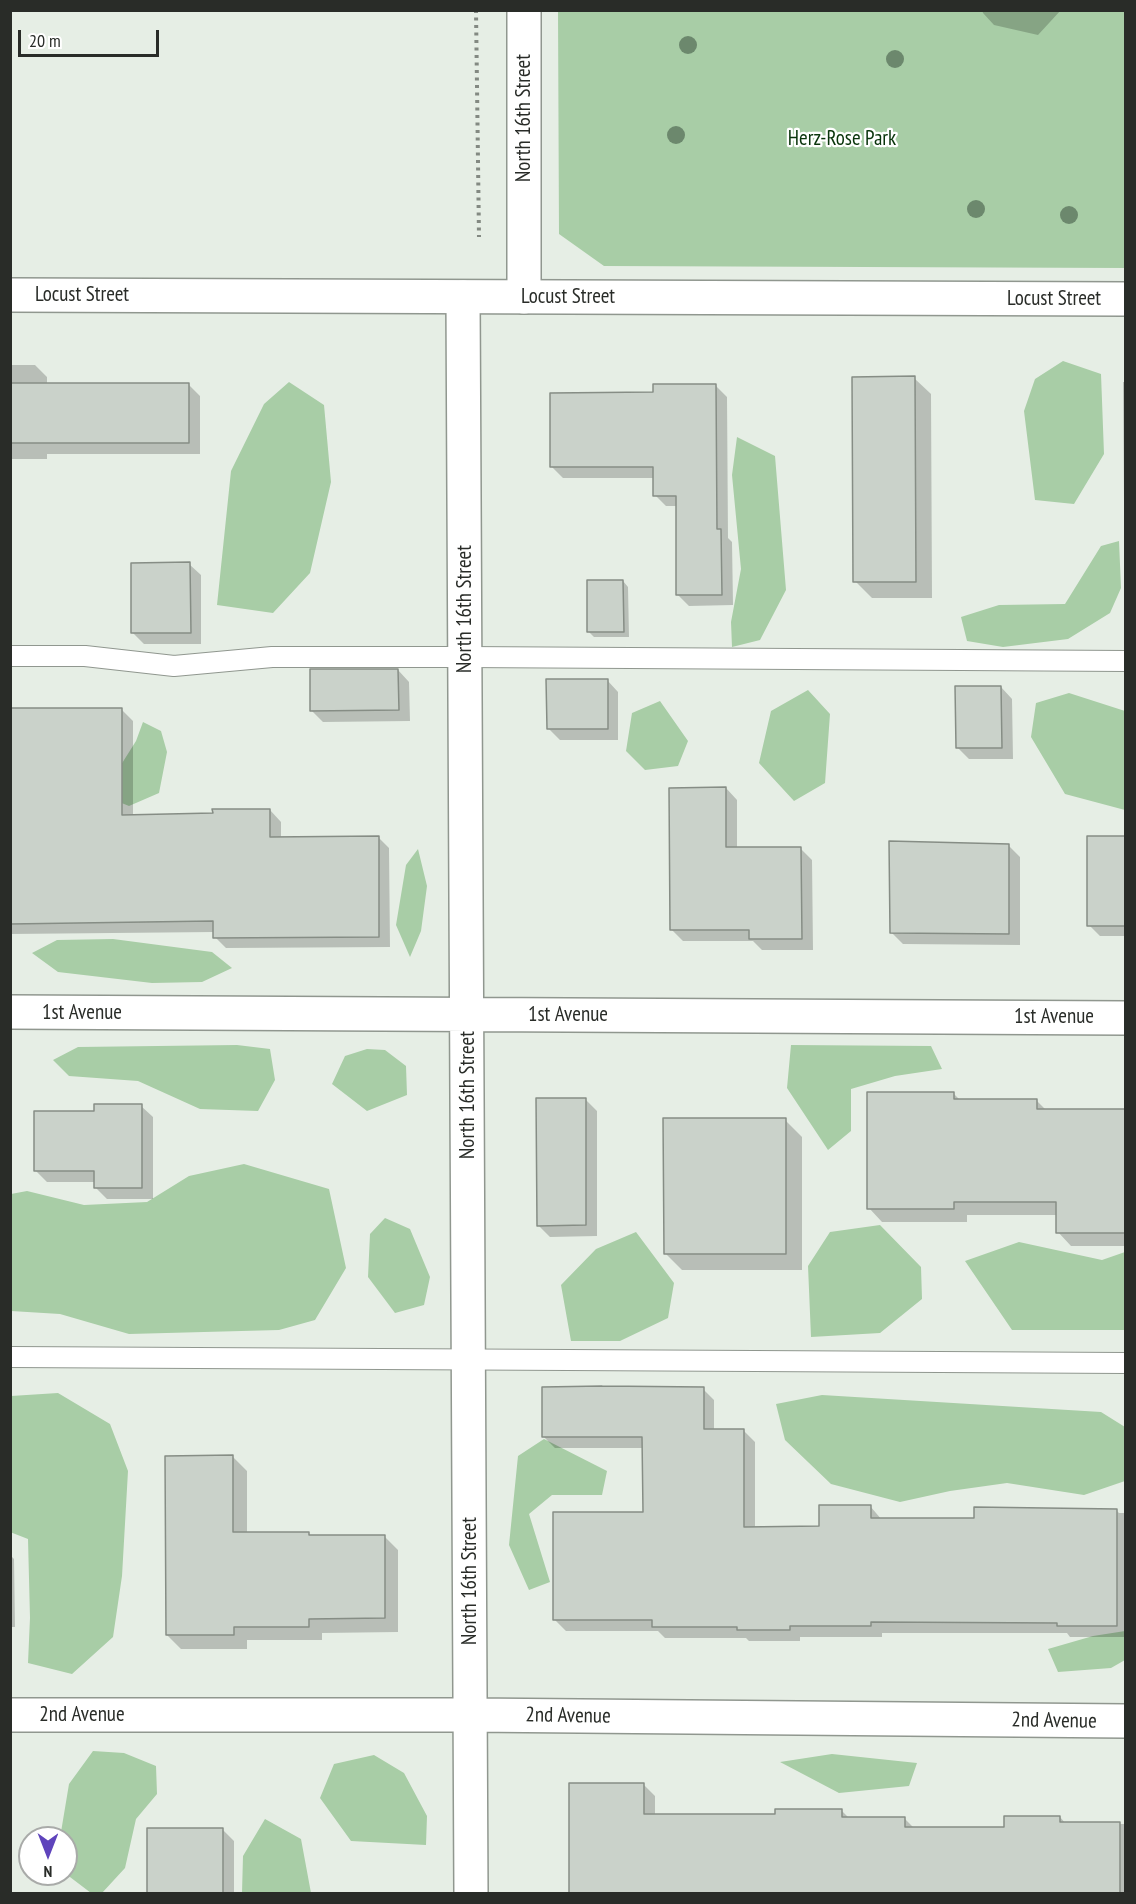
<!DOCTYPE html>
<style>
body{margin:0}
#map{position:relative;width:1136px;height:1904px;overflow:hidden;background:#e6eee5;font-family:"PT Sans Narrow",sans-serif}
canvas{display:block}
.frame{position:absolute;inset:0;border:12px solid #292c28;pointer-events:none}
.north{position:absolute;left:18px;top:1826px;width:60px;height:60px;box-sizing:border-box;background:#fff;border:2px solid #a9aba9;border-radius:50%;rotate:180deg;font-size:16px;font-weight:700;line-height:24px;text-align:center;color:#292c28}
.north::after{content:'';display:block;margin:auto;width:21px;height:27px;background:#5f44bc;clip-path:polygon(50% 0,100% 100%,50% 72%,0 100%)}
.scale{position:absolute;left:18px;top:30px;width:141px;height:27px;box-sizing:border-box;border:3px solid #292c28;border-top:0;padding-left:8px;font-size:18px;line-height:21px;white-space:nowrap;color:#292c28;-webkit-text-stroke:4px #fff;paint-order:stroke}
</style>
<div id="map">
<canvas width="1136" height="1904"></canvas>
<div class="frame"></div>
<div class="north">N</div>
<div class="scale">20 m</div>
</div>
<script>
const ctx = document.querySelector('canvas').getContext('2d');
ctx.lineJoin = 'round';
function fill(path, color) { ctx.fillStyle = color; ctx.fill(path, 'evenodd'); }
const shape = rows => new Path2D(rows.map(r => 'M' + r).join(''));
function stroke(path, color, width, dash) { ctx.strokeStyle = color; ctx.lineWidth = width; ctx.lineCap = dash ? 'butt' : 'round'; ctx.setLineDash(dash || []); ctx.stroke(path); }
function write(font, color, halo, rows, align = 'center') {
  ctx.font = font + ' "PT Sans Narrow",sans-serif'; ctx.lineWidth = 4.5; ctx.setLineDash([]); ctx.textBaseline = 'middle'; ctx.strokeStyle = halo; ctx.fillStyle = color; for (const [text, x, y, turn = 0] of rows) {
    ctx.save(); ctx.translate(x, y); ctx.rotate((+turn || 0) * Math.PI / 180); ctx.textAlign = isNaN(turn) ? turn : align; if (halo) ctx.strokeText(text, 0, 0); ctx.fillText(text, 0, 0); ctx.restore();
  }
}
const green = shape([
 [558,11,1125,11,1125,268,604,266,559,234],
 [1063,361,1101,374,1104,454,1074,504,1035,500,1024,411,1035,379],
 [289,382,324,405,331,482,310,573,273,613,217,605,231,471,264,404],
 [737,437,775,456,786,590,760,640,732,647,731,622,741,569,732,475],
 [1119,541,1121,588,1110,613,1068,639,1003,647,967,641,961,617,999,605,1065,604,1101,546],
 [808,690,830,714,825,783,794,801,759,763,771,711],
 [1069,693,1125,711,1125,810,1065,794,1031,737,1036,703],
 [660,701,688,741,678,766,645,770,626,751,632,713],
 [143,722,161,731,167,752,159,793,129,806,102,795,136,741],
 [418,849,427,886,421,931,410,957,396,925,406,865],
 [113,939,212,952,232,968,202,982,152,983,58,972,32,953,57,940],
 [237,1045,270,1049,275,1080,258,1111,200,1109,138,1081,69,1076,53,1060,78,1047],
 [791,1045,931,1046,942,1069,895,1076,851,1089,851,1131,828,1150,787,1088],
 [367,1049,385,1050,406,1066,407,1095,367,1111,332,1084,345,1056],
 [244,1164,329,1189,346,1268,315,1320,279,1330,129,1334,60,1314,11,1311,11,1194,27,1191,84,1205,147,1202,189,1176],
 [385,1218,410,1229,430,1277,424,1305,395,1313,368,1277,370,1234],
 [880,1225,921,1267,922,1299,880,1333,811,1337,808,1266,830,1232],
 [636,1232,674,1283,668,1318,620,1341,571,1341,561,1285,596,1249],
 [1019,1242,1102,1260,1125,1252,1125,1330,1012,1330,965,1261],
 [58,1393,110,1424,128,1471,122,1576,113,1637,72,1674,28,1663,30,1618,28,1539,10,1532,11,1396],
 [822,1395,1101,1412,1125,1427,1125,1481,1084,1495,1007,1483,950,1491,900,1502,831,1484,785,1440,776,1404],
 [544,1439,607,1471,602,1495,552,1495,529,1514,550,1582,529,1590,509,1545,518,1456],
 [1125,1631,1125,1660,1111,1668,1058,1672,1048,1649,1093,1636],
 [93,1751,124,1753,156,1766,157,1794,136,1819,125,1868,102,1893,91,1893,66,1874,66,1838,60,1838,69,1784],
 [832,1754,917,1763,909,1786,839,1793,780,1762],
 [374,1755,404,1773,427,1816,426,1845,351,1841,320,1798,334,1764],
 [265,1819,301,1839,311,1893,242,1893,243,1856]
]);
const shadow = shape([
 [982,10,1061,10,1038,35,994,25,983,13],
 [10,365,35,365,47,377,47,385,189,385,200,396,200,454,47,454,47,459,10,459],
 [914,378,931,394,932,598,872,598,855,581],
 [1123,382,1126,382,1126,504,1124,503],
 [716,386,727,397,728,538,732,542,733,605,689,606,678,595,678,506,666,506,655,495,655,478,563,478,552,467,654,393],
 [189,564,201,575,201,644,144,644,132,632],
 [623,581,628,587,629,637,594,637,589,632],
 [398,670,409,682,410,721,323,722,311,710],
 [607,680,618,692,618,740,560,740,548,728],
 [1001,687,1012,699,1013,759,969,759,957,747],
 [10,710,122,710,133,721,133,816,214,815,270,810,281,822,281,839,378,837,389,848,390,947,226,948,215,937,215,932,10,934],
 [726,788,737,800,737,848,800,848,812,860,813,950,762,950,753,941,683,941,671,929],
 [1126,837,1126,936,1100,936,1089,925,1088,838],
 [1008,845,1020,857,1020,945,903,944,891,932],
 [954,1094,960,1100,1036,1100,1046,1110,1126,1110,1126,1246,1071,1246,1058,1232,1058,1215,967,1215,967,1222,882,1222,869,1208],
 [585,1099,597,1111,597,1236,550,1237,538,1225],
 [141,1106,153,1117,153,1199,107,1199,96,1188,96,1182,47,1182,35,1170,96,1112],
 [785,1120,802,1137,802,1270,682,1270,665,1253],
 [703,1389,714,1400,714,1431,744,1431,755,1442,755,1528,820,1527,870,1506,882,1520,976,1520,1116,1510,1119,1513,1126,1513,1126,1637,1070,1637,1067,1633,882,1633,882,1637,800,1637,800,1641,749,1641,746,1638,665,1638,658,1631,566,1631,555,1620,644,1513,644,1448,555,1448,544,1437],
 [233,1457,247,1471,247,1533,308,1533,311,1536,384,1536,398,1550,398,1632,322,1633,322,1640,247,1640,247,1649,181,1649,167,1635],
 [10,1555,14,1559,15,1627,10,1627],
 [570,1784,643,1784,655,1796,655,1815,776,1815,841,1810,850,1819,905,1819,914,1828,1006,1828,1060,1817,1066,1824,1126,1824,1126,1894,570,1894],
 [222,1829,234,1841,234,1894,149,1894,149,1830]
]);
const building = shape([
 [915,376,916,582,853,582,852,377,915,376],
 [10,383,189,383,189,443,10,443,10,383],
 [653,384,716,384,717,529,721,529,722,595,676,595,676,496,653,496,653,467,550,467,550,393,653,392,653,384],
 [190,562,191,633,131,633,131,563,190,562],
 [587,580,623,580,624,632,587,632,587,580],
 [310,669,398,669,399,710,310,711,310,669],
 [546,679,608,679,608,729,547,729,546,679],
 [955,686,1001,686,1002,748,956,748,955,686],
 [10,708,122,708,122,815,213,813,212,809,270,809,270,837,379,836,379,937,213,938,213,921,10,924,10,708],
 [726,787,726,847,801,847,802,939,749,939,749,930,670,930,669,788,726,787],
 [1087,836,1125,836,1125,926,1087,926,1087,836],
 [889,841,1009,844,1009,934,890,933,889,841],
 [867,1092,954,1092,954,1099,1037,1099,1037,1109,1125,1109,1125,1233,1056,1233,1056,1202,954,1202,954,1209,867,1209,867,1092],
 [536,1098,586,1098,586,1225,537,1226,536,1098],
 [94,1104,142,1104,142,1188,94,1188,94,1171,34,1171,34,1111,94,1111,94,1104],
 [663,1118,786,1118,786,1254,664,1254,663,1118],
 [602,1386,704,1387,704,1429,744,1429,744,1527,819,1526,819,1505,871,1505,871,1518,974,1518,974,1507,1117,1509,1117,1626,1057,1626,1057,1623,871,1622,871,1626,790,1626,790,1630,737,1630,737,1627,652,1627,652,1620,553,1620,553,1512,643,1512,642,1437,542,1437,542,1387,602,1386],
 [233,1455,233,1532,309,1532,309,1535,385,1535,385,1618,309,1619,309,1627,234,1627,234,1635,166,1635,165,1456,233,1455],
 [569,1783,644,1783,644,1814,775,1814,775,1809,842,1809,842,1817,905,1817,905,1827,1004,1827,1004,1816,1060,1816,1060,1822,1120,1822,1120,1893,569,1893,569,1783],
 [147,1828,223,1828,223,1893,147,1893,147,1828]
]);
const path = shape([
 [476,10,479,237]
]);
const lane = shape([
 [10,656,85,656,174,666,272,657,465,657,1126,661],
 [10,1357,1126,1363]
]);
const street = shape([
 [524,10,524,297],
 [463,297,471,1894],
 [10,1012,1126,1018],
 [10,1715,471,1715,1126,1721]
]);
const secondary = shape([
 [10,295,1126,299]
]);
const trees = [
 [688,45],
 [895,59],
 [676,135],
 [976,209],
 [1069,215]
];
const streetNames = [
 ["North 16th Street",524,118,-90],
 ["Locust Street",82,295],
 ["Locust Street",568,297],
 ["Locust Street",1054,299],
 ["North 16th Street",465,609,-90],
 ["1st Avenue",82,1013],
 ["1st Avenue",568,1015],
 ["1st Avenue",1054,1017],
 ["North 16th Street",468,1095,-90],
 ["North 16th Street",470,1581,-90],
 ["2nd Avenue",82,1715],
 ["2nd Avenue",568,1716,1],
 ["2nd Avenue",1054,1721,1]
];
const parkNames = [
 ["Herz-Rose Park",842,139]
];
fill(green, '#a8cda6');
fill(shadow, '#0003');
fill(building, '#cad2ca');
stroke(building, '#868d85', 1.5);
stroke(lane, '#90978f', 22);
stroke(street, '#90978f', 36);
stroke(secondary, '#90978f', 36);
stroke(path, '#838982', 4, [3, 4.5]);
stroke(lane, '#fff', 20);
stroke(street, '#fff', 33);
stroke(secondary, '#fff', 33);
ctx.fillStyle = '#6c886d';
for (const [x, y] of trees) { ctx.beginPath(); ctx.arc(x, y, 9, 0, 2 * Math.PI); ctx.fill(); }
write('21px', '#292c28', '#fff', streetNames);
write('21px', '#09340b', '#fff', parkNames);
</script>
